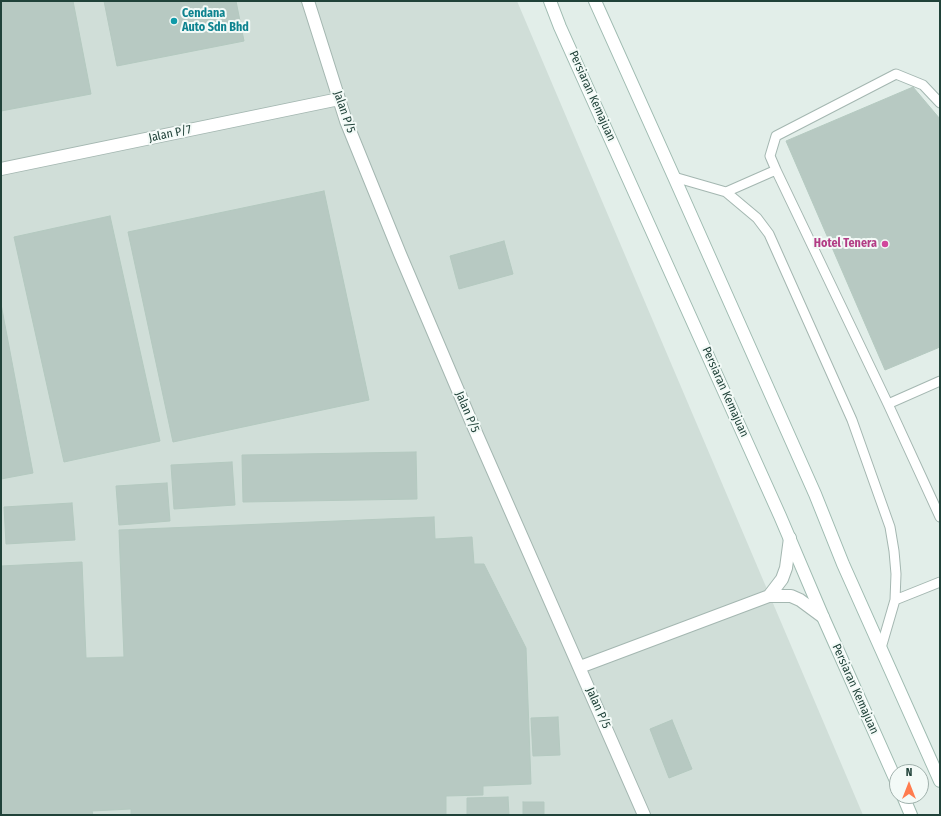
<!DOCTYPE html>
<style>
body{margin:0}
#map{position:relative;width:941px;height:816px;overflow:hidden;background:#e2eee9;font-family:"Fira Sans Condensed",sans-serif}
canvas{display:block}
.frame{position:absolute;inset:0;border:2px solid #204239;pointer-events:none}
.north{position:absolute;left:889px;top:764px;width:40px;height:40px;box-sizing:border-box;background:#f3faf7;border:1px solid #9fb0ab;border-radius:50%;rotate:0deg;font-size:11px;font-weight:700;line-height:16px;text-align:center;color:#204239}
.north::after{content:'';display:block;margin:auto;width:14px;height:18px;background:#ff7c4f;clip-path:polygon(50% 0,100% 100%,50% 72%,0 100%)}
</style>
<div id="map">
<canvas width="941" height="816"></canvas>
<div class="frame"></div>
<div class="north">N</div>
</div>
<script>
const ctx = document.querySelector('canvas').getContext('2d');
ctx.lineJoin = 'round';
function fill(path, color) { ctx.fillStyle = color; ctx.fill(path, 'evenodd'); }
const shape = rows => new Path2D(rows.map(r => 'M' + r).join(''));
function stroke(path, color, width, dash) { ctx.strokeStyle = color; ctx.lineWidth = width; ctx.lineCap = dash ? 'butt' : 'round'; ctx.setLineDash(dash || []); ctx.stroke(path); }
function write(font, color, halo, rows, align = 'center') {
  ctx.font = font + ' "Fira Sans Condensed",sans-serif'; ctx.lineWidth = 4; ctx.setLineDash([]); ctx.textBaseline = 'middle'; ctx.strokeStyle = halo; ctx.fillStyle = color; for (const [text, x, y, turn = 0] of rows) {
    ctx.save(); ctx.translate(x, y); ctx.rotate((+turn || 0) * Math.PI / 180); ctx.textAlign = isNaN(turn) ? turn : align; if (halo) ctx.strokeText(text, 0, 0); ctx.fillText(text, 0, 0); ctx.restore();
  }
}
const built = shape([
 [1,1,517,1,863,815,1,815]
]);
const building = shape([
 [1,1,73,1,91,94,1,111,1,1],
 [104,1,236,1,244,41,117,66,104,1],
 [913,87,940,119,940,347,885,370,786,141,913,87],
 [324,191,369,400,173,442,128,232,324,191],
 [110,216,160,441,64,462,14,237,110,216],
 [504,241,513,274,459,289,450,256,504,241],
 [1,304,33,473,1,479,1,304],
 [416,452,417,499,243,502,242,455,416,452],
 [232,462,235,505,174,509,171,465,232,462],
 [167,483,170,521,119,525,116,486,167,483],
 [72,503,75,540,6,544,4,507,72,503],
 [434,517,435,539,472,537,474,564,484,564,526,648,531,784,483,786,483,795,446,796,446,815,131,815,131,809,92,811,93,815,1,815,1,566,82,562,86,658,124,657,119,530,434,517],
 [558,717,560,755,533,756,531,718,558,717],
 [672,720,692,769,669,778,650,729,672,720],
 [508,797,509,815,467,815,467,798,508,797],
 [523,802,544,802,544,815,523,815,523,802]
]);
const lane = shape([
 [776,170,770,156,776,136,896,74,923,85,940,103],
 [674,177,726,192,757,218,769,234,852,420,890,527,894,551,896,574,895,600,881,648],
 [726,192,776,170,888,404,940,517],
 [888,404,940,381],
 [895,600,940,582]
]);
const street = shape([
 [308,1,346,121,400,254,471,421,644,815],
 [1,169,339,99],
 [769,596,782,579,786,568,790,538],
 [580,667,769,596,791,596,800,600,823,617]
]);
const secondary = shape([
 [550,1,560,27,780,516,823,617,897,783],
 [595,1,674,177,815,494,843,564,940,781],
 [903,796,911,815]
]);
const markers = [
 [174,21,4,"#0f9aa8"],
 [885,244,4,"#d1479c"]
];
const cultureNames = [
 ["Cendana",182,14],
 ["Auto Sdn Bhd",182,28]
];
const streetNames = [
 ["Persiaran Kemajuan",592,96,66],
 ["Jalan P/5",344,112,71],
 ["Jalan P/7",170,134,-12],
 ["Persiaran Kemajuan",725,392,66],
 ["Jalan P/5",467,412,67],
 ["Persiaran Kemajuan",855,689,66],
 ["Jalan P/5",598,708,66]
];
const hotelNames = [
 ["Hotel Tenera",877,244]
];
fill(built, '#d0ded8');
fill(building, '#b7c9c2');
stroke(building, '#b4c9c0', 1);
stroke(lane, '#a4b7b1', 11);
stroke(street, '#a4b7b1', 14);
stroke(secondary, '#9fbbb1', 14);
stroke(lane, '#fff', 9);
stroke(street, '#fff', 12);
stroke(secondary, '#fff', 12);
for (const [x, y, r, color] of markers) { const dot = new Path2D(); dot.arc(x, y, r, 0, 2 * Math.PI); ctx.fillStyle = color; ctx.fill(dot); stroke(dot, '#f3faf7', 1.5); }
write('bold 12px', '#0d838f', '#f3faf7', cultureNames, 'left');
write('12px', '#204239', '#f3faf7', streetNames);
write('bold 12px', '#b23c85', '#f3faf7', hotelNames, 'right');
</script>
